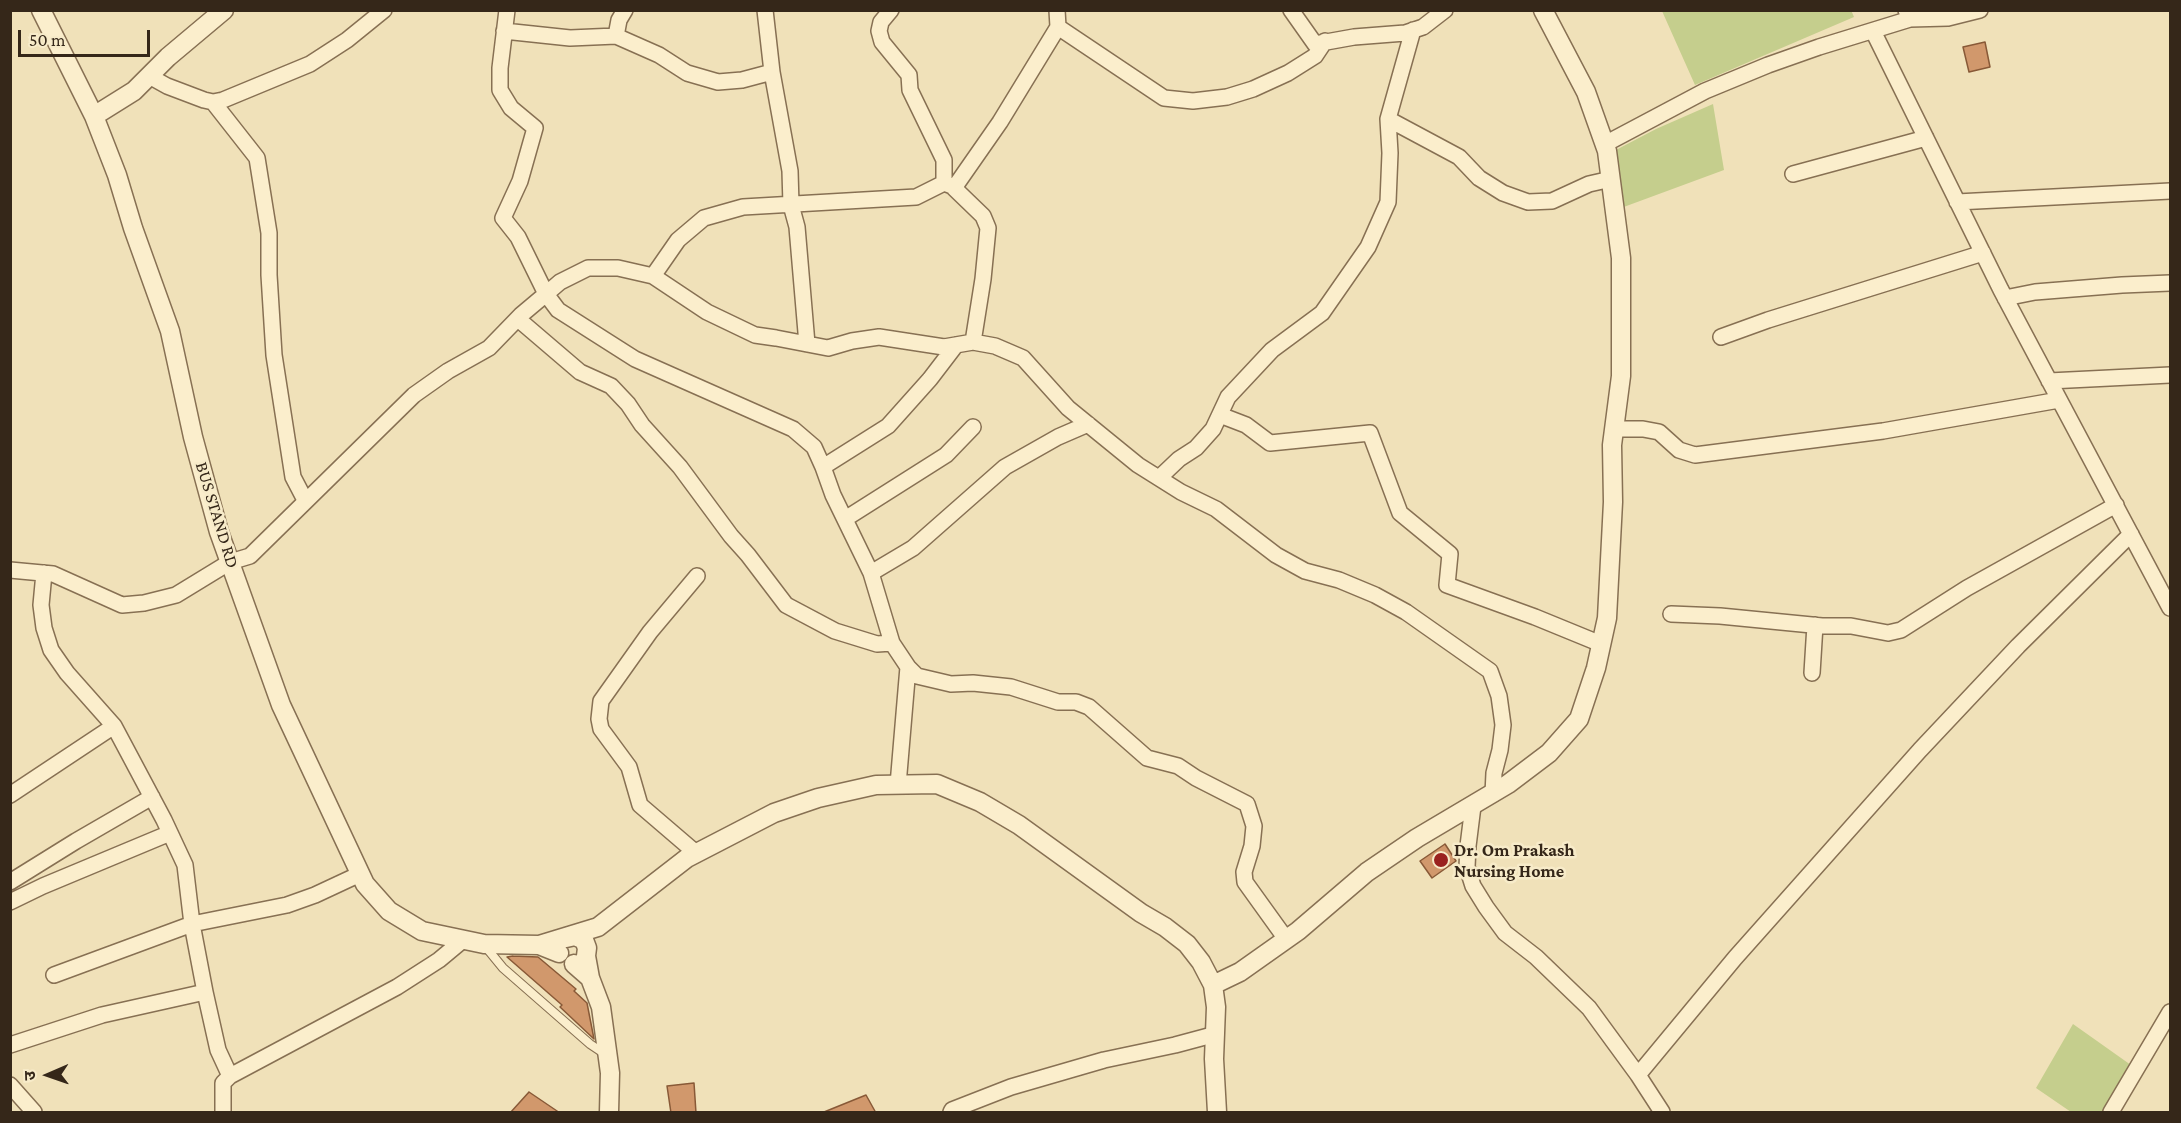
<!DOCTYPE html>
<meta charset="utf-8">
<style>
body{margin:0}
#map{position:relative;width:2181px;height:1123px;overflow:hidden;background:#f0e1b9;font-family:"Crimson Pro","Noto Sans Devanagari",serif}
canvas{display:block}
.frame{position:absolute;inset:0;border:12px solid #352719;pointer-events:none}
.north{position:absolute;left:18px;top:1045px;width:60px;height:60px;-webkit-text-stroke:4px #f7ebc9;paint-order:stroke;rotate:268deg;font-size:16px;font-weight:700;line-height:24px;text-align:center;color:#352719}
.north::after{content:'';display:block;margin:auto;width:21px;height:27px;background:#352719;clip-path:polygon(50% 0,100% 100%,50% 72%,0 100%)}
.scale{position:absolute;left:18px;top:30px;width:132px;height:27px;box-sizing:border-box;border:3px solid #352719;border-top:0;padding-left:8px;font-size:18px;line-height:21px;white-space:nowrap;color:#352719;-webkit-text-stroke:4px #f7ebc9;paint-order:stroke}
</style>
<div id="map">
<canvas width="2181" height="1123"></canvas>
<div class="frame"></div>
<div class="north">उ</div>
<div class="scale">50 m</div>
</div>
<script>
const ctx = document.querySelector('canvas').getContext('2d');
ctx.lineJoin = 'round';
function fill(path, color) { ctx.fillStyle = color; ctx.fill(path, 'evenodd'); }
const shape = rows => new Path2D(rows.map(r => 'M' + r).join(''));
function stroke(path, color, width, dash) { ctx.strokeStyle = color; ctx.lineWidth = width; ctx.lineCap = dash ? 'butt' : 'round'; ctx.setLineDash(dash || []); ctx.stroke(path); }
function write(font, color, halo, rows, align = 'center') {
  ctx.font = font + ' "Crimson Pro",serif'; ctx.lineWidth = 5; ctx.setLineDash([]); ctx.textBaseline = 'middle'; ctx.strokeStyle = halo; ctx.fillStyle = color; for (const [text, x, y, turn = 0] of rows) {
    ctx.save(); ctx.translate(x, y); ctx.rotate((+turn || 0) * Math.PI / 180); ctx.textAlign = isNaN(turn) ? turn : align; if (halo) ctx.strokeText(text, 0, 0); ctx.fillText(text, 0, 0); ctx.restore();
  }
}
const green = shape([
 [1851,10,1854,17,1695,85,1662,11],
 [1713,104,1724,170,1621,208,1614,151,1656,129],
 [2073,1024,2138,1070,2116,1112,2071,1112,2036,1088]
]);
const building = shape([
 [1985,42,1990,67,1969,72,1963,47,1985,42],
 [1445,844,1456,861,1432,878,1420,861,1445,844],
 [513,956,538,957,576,989,574,991,587,1003,594,1039,560,1007,562,1005,507,957,513,956],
 [694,1083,696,1113,671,1113,667,1086,694,1083],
 [529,1092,560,1113,510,1113,529,1092],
 [866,1095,876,1113,824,1113,824,1112,866,1095]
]);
const service = shape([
 [485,946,503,968,590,1044,605,1054]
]);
const minor = shape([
 [507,10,500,68,500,90,511,108,535,128,520,181,503,218,518,237,546,294,560,282,588,268,618,268,653,276,707,312,755,335,776,338,828,348,852,341,879,337,944,347,973,342,995,346,1023,358,1068,408,1138,465,1181,492,1216,509,1276,555,1305,571,1339,580,1375,595,1406,612,1490,671,1499,696,1503,725,1500,750,1494,773,1493,794],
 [765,10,772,72],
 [891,10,881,22,879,31,882,42,909,75,910,90,944,160,944,183,952,186],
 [1057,10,1058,27,1164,98,1193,101,1227,97,1253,89,1288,73,1315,56,1325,41],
 [1291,10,1315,44,1354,37,1405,33,1423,27,1445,10],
 [1910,19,1948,18,1980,10],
 [504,31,570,38,616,36,659,55,687,73,718,82,742,80,772,72,790,171,791,205,797,227,807,344],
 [1873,31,2001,290,2170,608],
 [616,36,619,20,625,10],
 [149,76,167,86,204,100,213,102,223,100,310,64,347,40,384,10],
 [213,102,257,158,269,233,269,275,274,355,293,477,305,500],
 [1388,119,1459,157,1479,178,1503,193,1528,202,1552,201,1589,184,1611,179],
 [1605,144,1705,91,1768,65,1819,47,1910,19,1906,10],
 [1793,174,1926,138],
 [1957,202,2170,191],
 [653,276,678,240,704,218,743,207,916,197,944,183],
 [2005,298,2035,292,2122,285,2170,283],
 [518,319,580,372,611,386,628,404,642,425,680,467,731,536,748,555,786,605,835,631,877,644,892,643],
 [1721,337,1768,320,1983,253],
 [973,342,983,279,988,228,983,216,954,188,1000,122,1058,27],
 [2049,381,2170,375],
 [1220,415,1246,425,1270,443,1370,433,1400,513,1450,554,1447,585,1535,617,1601,644],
 [1615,429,1643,429,1659,432,1679,450,1695,455,1883,431,2059,400],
 [823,467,888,426,930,379,956,345],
 [1159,478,1179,459,1196,448,1213,429,1228,397,1272,350,1322,313,1368,247,1388,202,1390,153,1388,119,1413,30],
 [845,519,946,455,973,427],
 [10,570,53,574,122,605,144,603,176,595,230,562,250,556,414,395,448,371,489,348,521,315,546,294,558,310,635,359,793,429,814,447,823,467,833,495,871,573,892,643,908,667,917,676,951,684,973,683,1011,687,1058,702,1076,702,1089,707,1147,758,1178,766,1196,778,1247,804,1254,826,1252,846,1244,872,1245,882,1286,939],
 [871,573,913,548,1005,467,1058,437,1088,424],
 [1671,614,1720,616,1822,626,1851,626,1888,633,1901,630,1967,588,2116,505],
 [1812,673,1815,625],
 [114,726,164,820,185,865,192,924,287,905,315,895,360,874],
 [898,785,908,667],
 [10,795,114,726,67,673,51,650,44,628,41,605,44,573],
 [1473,806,1468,846,1467,867,1473,886,1486,907,1505,933,1536,957,1589,1008,1638,1075,1735,958,1920,750,2018,646,2131,534],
 [696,853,640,805,629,767,601,729,599,719,601,701,650,632,697,576],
 [10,882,76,841,152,797],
 [10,902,43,886,170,833],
 [205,992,218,1050,230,1076],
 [10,1045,102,1015,205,992,192,924,54,975],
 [1638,1075,1662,1112],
 [10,1085,34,1112],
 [223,1112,223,1083,230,1076,397,987,439,960,463,940],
 [951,1112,952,1110,1011,1087,1104,1060,1175,1045,1216,1034],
 [2111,1112,2170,1012]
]);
const tertiary = shape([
 [41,10,94,116,117,175,133,228,170,331,193,437,219,532,281,705,365,884,389,911,422,931,484,944,539,945,559,953],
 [94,116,134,91,168,57,224,10],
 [566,938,575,936,584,940,587,948,586,956,590,978],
 [539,945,598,927,687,858,774,813,818,798,876,785,937,784,980,802,1019,825,1141,913,1165,927,1187,944,1201,962,1213,985,1216,1007,1214,1059,1217,1112],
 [574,964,590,978,601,1007,610,1073,609,1112],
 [1213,985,1240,972,1298,931,1367,872,1417,838,1508,784,1549,753,1579,719,1596,668,1607,618,1613,502,1612,445,1621,376,1621,258,1607,151,1586,92,1543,10]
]);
const markers = [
 [1441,860,8,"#9a211f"]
];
const streetNames = [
 ["BUS STAND RD",217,515,73]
];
const poiNames = [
 ["Dr. Om Prakash",1454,850],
 ["Nursing Home",1454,871]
];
fill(green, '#c5ce8d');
fill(building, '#d1986c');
stroke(building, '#885937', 1.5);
stroke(service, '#877053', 10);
stroke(minor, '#877053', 18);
stroke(tertiary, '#877053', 21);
stroke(service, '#fbeecc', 8);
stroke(minor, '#fbeecc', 15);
stroke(tertiary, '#fbeecc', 18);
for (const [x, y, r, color] of markers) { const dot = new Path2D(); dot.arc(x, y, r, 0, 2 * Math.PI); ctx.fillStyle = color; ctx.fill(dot); stroke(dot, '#f7ebc9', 2); }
write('18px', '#352719', '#f7ebc9', streetNames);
write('bold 18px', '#352719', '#f7ebc9', poiNames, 'left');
</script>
